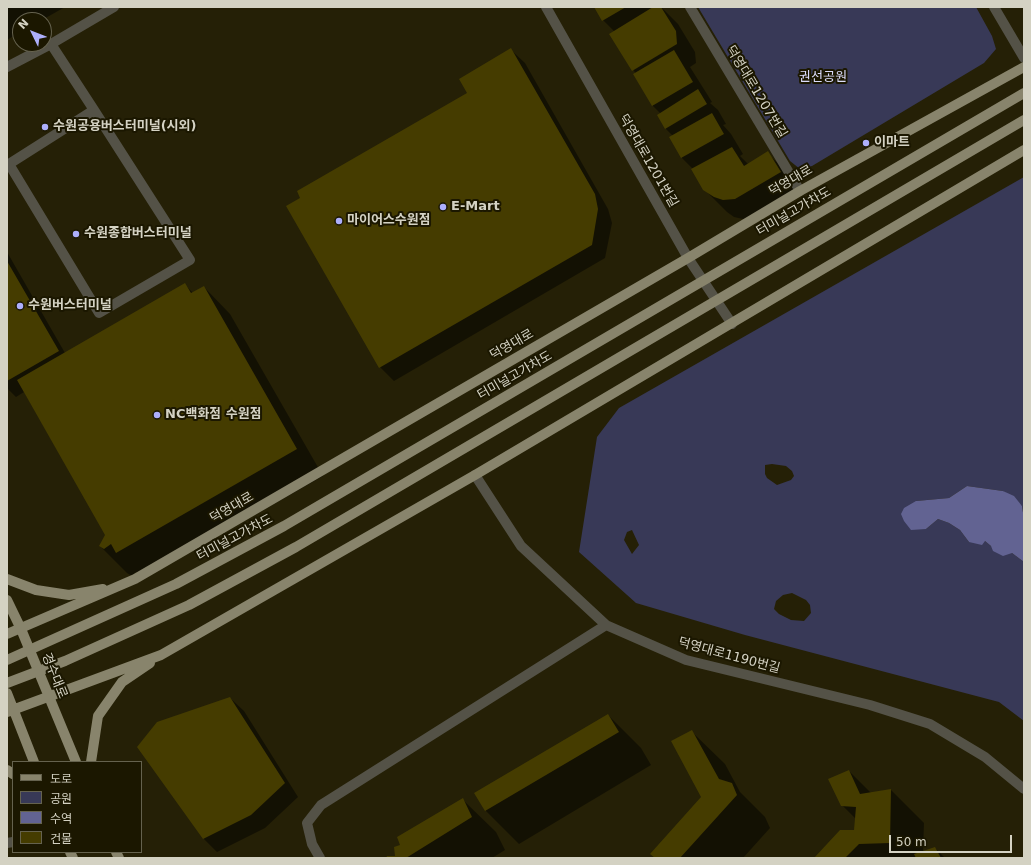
<!DOCTYPE html>
<meta charset="utf-8">
<style>
body{margin:0}
#map{position:relative;width:1031px;height:865px;overflow:hidden;background:#252006;font-family:"DejaVu Sans","Noto Sans KR",sans-serif}
canvas{display:block}
.frame{position:absolute;inset:0;border:8px solid #d4d2c3;pointer-events:none}
.legend{position:absolute;left:12px;top:761px;width:130px;height:92px;box-sizing:border-box;background:#1b1700;border:1px solid #65624e;margin:0;padding:5px 7px;list-style:none;font-size:12px;color:#d4d2c3}
.legend li{display:flex;align-items:center;gap:8px;height:20px}
.legend b{width:20px;border:1px solid #65624e}
.north{position:absolute;left:12px;top:12px;width:40px;height:40px;box-sizing:border-box;background:#1b1700;border:1px solid #65624e;border-radius:50%;rotate:313deg;font-size:11px;font-weight:700;line-height:16px;text-align:center;color:#d4d2c3}
.north::after{content:'';display:block;margin:auto;width:14px;height:18px;background:#adaffb;clip-path:polygon(50% 0,100% 100%,50% 72%,0 100%)}
.scale{position:absolute;left:889px;top:835px;width:123px;height:18px;box-sizing:border-box;border:2px solid #d4d2c3;border-top:0;padding-left:5px;font-size:12px;line-height:14px;white-space:nowrap;color:#d4d2c3;-webkit-text-stroke:3px #1b1700;paint-order:stroke}
</style>
<div id="map">
<canvas width="1031" height="865"></canvas>
<div class="frame"></div>
<ul class="legend">
<li><b style="height:5px;background:#88846c"></b>도로</li>
<li><b style="height:11px;background:#383957"></b>공원</li>
<li><b style="height:11px;background:#626392"></b>수역</li>
<li><b style="height:11px;background:#453c00"></b>건물</li>
</ul>
<div class="north">N</div>
<div class="scale">50 m</div>
</div>
<script>
const ctx = document.querySelector('canvas').getContext('2d');
ctx.lineJoin = 'round';
function fill(path, color) { ctx.fillStyle = color; ctx.fill(path, 'evenodd'); }
const shape = rows => new Path2D(rows.map(r => 'M' + r).join(''));
function stroke(path, color, width, dash) { ctx.strokeStyle = color; ctx.lineWidth = width; ctx.lineCap = dash ? 'butt' : 'round'; ctx.setLineDash(dash || []); ctx.stroke(path); }
function write(font, color, halo, rows, align = 'center') {
  ctx.font = font + ' "DejaVu Sans","Noto Sans KR",sans-serif'; ctx.lineWidth = 4; ctx.setLineDash([]); ctx.textBaseline = 'middle'; ctx.strokeStyle = halo; ctx.fillStyle = color; for (const [text, x, y, turn = 0] of rows) {
    ctx.save(); ctx.translate(x, y); ctx.rotate((+turn || 0) * Math.PI / 180); ctx.textAlign = isNaN(turn) ? turn : align; if (halo) ctx.strokeText(text, 0, 0); ctx.fillText(text, 0, 0); ctx.restore();
  }
}
const green = shape([
 [698,7,976,7,992,36,996,49,984,63,812,166,800,169,790,161],
 [1024,177,1024,519,1022,506,1003,491,967,486,949,498,916,501,926,529,938,519,949,523,960,530,969,542,985,541,991,546,1012,553,1024,562,1024,721,999,702,745,635,636,603,579,552,597,437,619,408],
 [772,464,786,466,792,471,794,476,791,480,777,485,767,478,765,474,765,465],
 [632,530,639,545,632,554,624,540,627,532],
 [792,593,806,600,810,605,811,613,804,621,791,620,779,614,774,609,776,601,783,595]
]);
const water = shape([
 [967,486,1003,491,1014,496,1022,506,1024,519,1024,562,1012,553,1003,556,993,551,991,546,985,541,982,545,969,542,960,530,949,523,938,519,926,529,911,530,904,521,901,514,904,508,916,501,949,498]
]);
const shadow = shape([
 [7,7,65,7,42,20,20,20,20,32,7,40],
 [595,7,661,7,678,24,695,52,696,63,690,67,712,102,710,103,718,110,726,124,723,125,731,134,743,154,740,156,748,164,767,153,787,172,799,192,755,218,743,219,734,217,727,212,707,192,693,169,682,158,670,137,673,136,666,129,658,116,661,114,653,106,636,74,611,34,615,32,603,20],
 [511,50,525,63,608,209,612,223,605,258,394,381,380,367,468,93],
 [7,252,65,353,185,285,193,293,204,287,230,314,323,476,143,579,136,572,132,576,127,573,100,546,106,535,24,392,16,397,7,388],
 [230,698,244,711,298,797,265,828,217,852,203,838],
 [608,715,641,748,651,765,519,844,486,811,476,794],
 [691,731,725,764,740,792,765,817,770,828,743,858,656,858,703,797],
 [849,771,871,793,891,790,924,823,923,852,935,848,945,858,815,858,855,831,856,819,842,805],
 [462,799,496,832,505,850,492,858,388,858,397,857,402,846]
]);
const building = shape([
 [594,7,626,7,602,21],
 [653,7,661,7,676,31,677,44,632,71,609,34],
 [511,48,595,194,598,209,592,245,379,368,286,206,300,198,297,191,467,93,459,79],
 [674,50,693,82,652,106,633,74],
 [698,89,707,104,665,129,657,115],
 [712,113,724,134,681,158,669,137],
 [732,147,744,166,768,151,781,172,735,199,723,200,714,197,703,190,691,169],
 [7,261,59,351,7,381],
 [185,283,191,293,204,286,297,449,116,553,111,544,104,549,99,546,105,535,17,380],
 [230,697,285,783,251,815,203,839,137,747,157,722],
 [608,714,619,732,485,811,474,793],
 [692,730,719,779,732,783,737,795,680,858,655,858,650,854,701,797,671,741],
 [849,770,860,794,891,789,890,843,859,844,845,858,814,858,840,830,854,830,856,807,841,806,828,779],
 [463,798,472,817,406,858,386,858,387,856,395,856,394,847,400,845,397,837],
 [935,847,941,858,916,858,914,854]
]);
const minor = shape([
 [546,7,688,258,732,324],
 [690,7,800,191],
 [994,7,1024,58],
 [51,44,94,110,190,260,99,313,9,164,94,110],
 [7,67,51,44,114,7],
 [475,475,521,546,606,625,686,660,870,705,930,724,985,757,1024,789],
 [7,843,13,842],
 [320,858,312,844,307,823,321,805,606,625]
]);
const major = shape([
 [7,579,36,590,69,595,103,589],
 [7,600,21,629,76,762],
 [7,634,135,579,688,258,800,191,1024,67],
 [7,693,34,762],
 [7,712,161,655,475,475,1024,150],
 [91,762,98,716,122,682,150,663],
 [7,770,13,774],
 [70,852,73,858],
 [116,852,119,858]
]);
const majorBridge = shape([
 [7,660,176,584,284,526,1024,93],
 [7,683,65,661,189,605,296,547,1024,120]
]);
const markers = [
 [45,127,4,"#adaffb"],
 [866,143,4,"#adaffb"],
 [443,207,4,"#adaffb"],
 [339,221,4,"#adaffb"],
 [76,234,4,"#adaffb"],
 [20,306,4,"#adaffb"],
 [157,415,4,"#adaffb"]
];
const parkNames = [
 ["권선공원",823,78]
];
const streetNames = [
 ["덕영대로1207번길",756,92,59],
 ["덕영대로1201번길",648,161,60],
 ["덕영대로",791,181,-30],
 ["터미널고가차도",794,212,-30],
 ["덕영대로",512,345,-30],
 ["터미널고가차도",515,376,-30],
 ["덕영대로",232,508,-30],
 ["터미널고가차도",235,538,-28],
 ["덕영대로1190번길",729,656,15],
 ["경수대로",54,676,68]
];
const poiNames = [
 ["수원공용버스터미널(시외)",53,127],
 ["이마트",874,143],
 ["E-Mart",451,207],
 ["마이어스수원점",347,221],
 ["수원종합버스터미널",84,234],
 ["수원버스터미널",28,306],
 ["NC백화점 수원점",165,415]
];
fill(green, '#383957');
fill(water, '#626392');
fill(shadow, '#0007');
fill(building, '#453c00');
stroke(minor, '#545247', 10);
stroke(major, '#88846c', 10);
stroke(majorBridge, '#88846c', 10);
for (const [x, y, r, color] of markers) { const dot = new Path2D(); dot.arc(x, y, r, 0, 2 * Math.PI); ctx.fillStyle = color; ctx.fill(dot); stroke(dot, '#1b1700', 1.5); }
write('13px', '#dbdcfb', '#1b1700', parkNames);
write('13px', '#d4d2c3', '#1b1700', streetNames);
write('bold 13px', '#d4d2c3', '#1b1700', poiNames, 'left');
</script>
